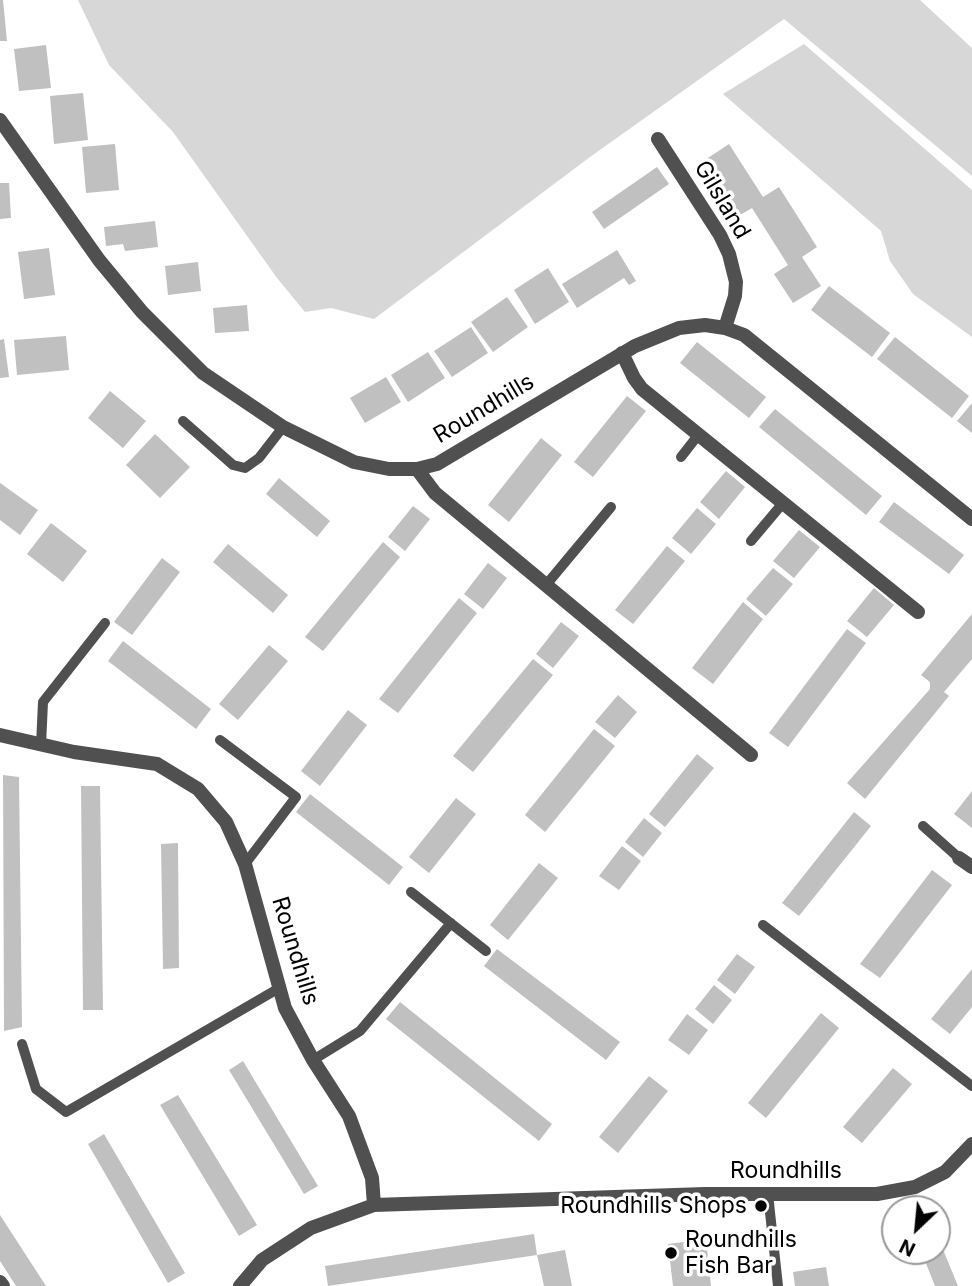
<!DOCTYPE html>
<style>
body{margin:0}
#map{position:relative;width:972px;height:1286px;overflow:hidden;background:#fff;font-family:Inter,sans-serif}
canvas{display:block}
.north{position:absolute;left:881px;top:1195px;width:70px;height:70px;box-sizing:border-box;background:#fff;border:2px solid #999;border-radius:50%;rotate:206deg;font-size:19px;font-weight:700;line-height:28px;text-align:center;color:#000}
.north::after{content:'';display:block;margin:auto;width:24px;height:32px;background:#000;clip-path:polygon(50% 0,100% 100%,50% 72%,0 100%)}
</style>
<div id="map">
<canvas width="972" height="1286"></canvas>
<div class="north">N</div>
</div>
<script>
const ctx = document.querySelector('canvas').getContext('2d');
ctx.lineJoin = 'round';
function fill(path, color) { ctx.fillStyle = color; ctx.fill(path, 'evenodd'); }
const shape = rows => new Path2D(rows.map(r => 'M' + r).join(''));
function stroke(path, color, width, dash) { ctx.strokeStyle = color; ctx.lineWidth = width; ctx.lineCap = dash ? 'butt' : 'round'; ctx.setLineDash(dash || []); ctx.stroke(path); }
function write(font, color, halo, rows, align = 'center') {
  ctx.font = font + ' Inter,sans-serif'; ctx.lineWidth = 7; ctx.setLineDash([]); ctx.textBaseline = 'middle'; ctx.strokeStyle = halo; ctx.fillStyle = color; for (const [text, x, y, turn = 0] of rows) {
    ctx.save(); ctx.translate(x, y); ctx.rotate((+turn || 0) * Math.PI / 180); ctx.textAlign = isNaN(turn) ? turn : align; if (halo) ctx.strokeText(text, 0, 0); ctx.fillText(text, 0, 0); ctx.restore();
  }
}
const green = shape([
 [78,0,920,0,972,48,972,176,784,19,590,157,374,319,331,308,305,312,277,278,173,132,109,65],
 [804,44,972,190,972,337,913,294,890,261,881,231,723,94]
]);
const building = shape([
 [0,0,3,0,7,41,0,41],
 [46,45,51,88,19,91,14,49],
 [83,93,88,140,54,144,50,96],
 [115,144,119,190,86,193,82,147],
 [729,144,763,197,779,187,817,247,802,257,821,286,793,303,774,274,788,265,752,208,740,215,705,160],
 [657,167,669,184,604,229,592,212],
 [0,183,9,183,11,218,0,219],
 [155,221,158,247,125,251,123,244,106,246,104,227],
 [49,248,55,295,24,299,18,252],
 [617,250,636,281,629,285,624,278,577,308,562,284],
 [198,262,201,291,168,295,165,266],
 [548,268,569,302,535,324,514,290],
 [829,286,890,333,872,357,811,310],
 [507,297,528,327,493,352,471,322],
 [247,305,249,331,215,333,213,308],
 [471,327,488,353,452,377,434,351],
 [66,336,69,370,17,375,14,340],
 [895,337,969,396,952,418,877,359],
 [4,339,9,377,0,378,0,340],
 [697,342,766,397,749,418,680,363],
 [428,352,445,378,408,402,391,375],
 [386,377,401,402,365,423,350,398],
 [110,391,146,421,123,448,88,418],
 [627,396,646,411,593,477,574,462],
 [972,403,972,433,957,421],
 [775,409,882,496,866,515,759,427],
 [155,434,190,467,160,498,126,465],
 [541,438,562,455,509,522,488,505],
 [726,471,745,487,719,519,700,502],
 [279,478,330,521,317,537,266,494],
 [0,483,38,510,20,535,0,520],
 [894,502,964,555,949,574,879,522],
 [413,506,430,519,405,551,388,537],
 [697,508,716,524,691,554,672,538],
 [51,523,87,551,63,582,27,554],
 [799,530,820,547,794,578,773,561],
 [383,542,400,557,323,651,305,637],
 [228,544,288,595,273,613,213,562],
 [667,546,685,561,633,624,615,610],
 [162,558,180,572,132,635,114,622],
 [488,563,507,578,483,609,464,594],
 [773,568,793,584,766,616,746,599],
 [874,588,894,605,867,637,847,621],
 [459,598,477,613,398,713,379,699],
 [743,602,763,619,713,684,692,668],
 [972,614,972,659,944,692,949,696,865,799,847,783,930,689,930,682,921,675],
 [561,622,579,636,553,668,536,654],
 [847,629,866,643,788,747,769,733],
 [123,641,211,709,196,729,108,661],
 [269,645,288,661,238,720,219,704],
 [533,659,553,675,473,772,453,756],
 [618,695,637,712,615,738,595,722],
 [348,710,367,725,320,786,301,771],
 [594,729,615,746,545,832,525,815],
 [697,754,714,768,665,827,649,814],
 [3,775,19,777,22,1027,4,1031],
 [81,786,100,786,103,1010,83,1010],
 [972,791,972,828,954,814],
 [310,794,403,867,389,885,296,812],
 [456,798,476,814,429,873,409,857],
 [854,812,871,826,799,916,782,903],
 [644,818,662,833,643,857,625,842],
 [178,843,179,968,163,969,161,844],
 [622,846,641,861,619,890,599,876],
 [539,863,558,878,508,940,490,925],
 [932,870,952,885,880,978,860,964],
 [497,949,620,1042,606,1060,484,966],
 [737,954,755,967,735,994,717,980],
 [972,969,972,1007,950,1034,931,1019],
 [714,985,732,1000,713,1024,695,1009],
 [400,1002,552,1124,539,1141,386,1019],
 [821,1013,839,1028,766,1118,748,1103],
 [687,1014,708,1030,689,1055,668,1040],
 [243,1061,318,1186,304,1194,229,1070],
 [893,1068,912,1084,862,1143,843,1127],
 [649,1076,668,1091,618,1153,599,1137],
 [178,1095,257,1225,239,1236,160,1105],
 [104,1134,185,1273,168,1283,88,1144],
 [0,1215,46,1286,16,1286,0,1261],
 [534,1234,537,1255,328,1286,325,1266],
 [937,1235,958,1286,935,1286,921,1251,937,1251],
 [706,1239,711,1286,673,1286,668,1244],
 [565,1250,572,1286,544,1286,537,1255],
 [826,1267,829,1286,795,1286,793,1272]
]);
const lane = shape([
 [183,421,233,465,245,468,259,458,283,427],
 [681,457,699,434],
 [751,541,783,503],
 [546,585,611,507],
 [220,740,296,797,245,864],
 [41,745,43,702,105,623],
 [923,826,959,858],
 [411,892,486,951],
 [763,925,972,1086],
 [22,1044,36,1089,66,1112,281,987],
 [313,1060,360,1031,451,923],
 [768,1194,778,1286]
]);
const street = shape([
 [0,120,99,260,142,312,203,373,283,427,354,462,389,469,417,469,437,464,635,346,679,328,705,325,725,328,744,335,972,519],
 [658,139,720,235,729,254,736,282,735,296,725,328],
 [622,353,634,378,642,389,918,612],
 [417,469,435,493,751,755],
 [0,735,74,752,157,764,198,789,226,822,245,864,285,1008,313,1060,349,1116,372,1178,374,1205],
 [959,858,972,867],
 [0,1282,3,1286],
 [240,1286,262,1260,311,1228,374,1205,705,1194,877,1194,915,1187,945,1172,972,1144]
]);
const markers = [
 [761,1206,7,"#000"],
 [671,1253,7,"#000"]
];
const streetNames = [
 ["Gilsland",722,200,59],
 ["Roundhills",484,409,-31],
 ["Roundhills",295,951,73],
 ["Roundhills",786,1171]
];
const poiNames = [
 ["Roundhills Shops",747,1206],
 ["Roundhills",685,1240,"left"],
 ["Fish Bar",685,1266,"left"]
];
fill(green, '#d7d7d7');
fill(building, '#c0c0c0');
stroke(lane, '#505050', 10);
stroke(street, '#505050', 14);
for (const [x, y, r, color] of markers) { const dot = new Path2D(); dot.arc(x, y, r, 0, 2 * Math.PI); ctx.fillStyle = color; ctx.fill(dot); stroke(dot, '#fff', 2.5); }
write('23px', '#000', '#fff', streetNames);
write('23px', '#000', '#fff', poiNames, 'right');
</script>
